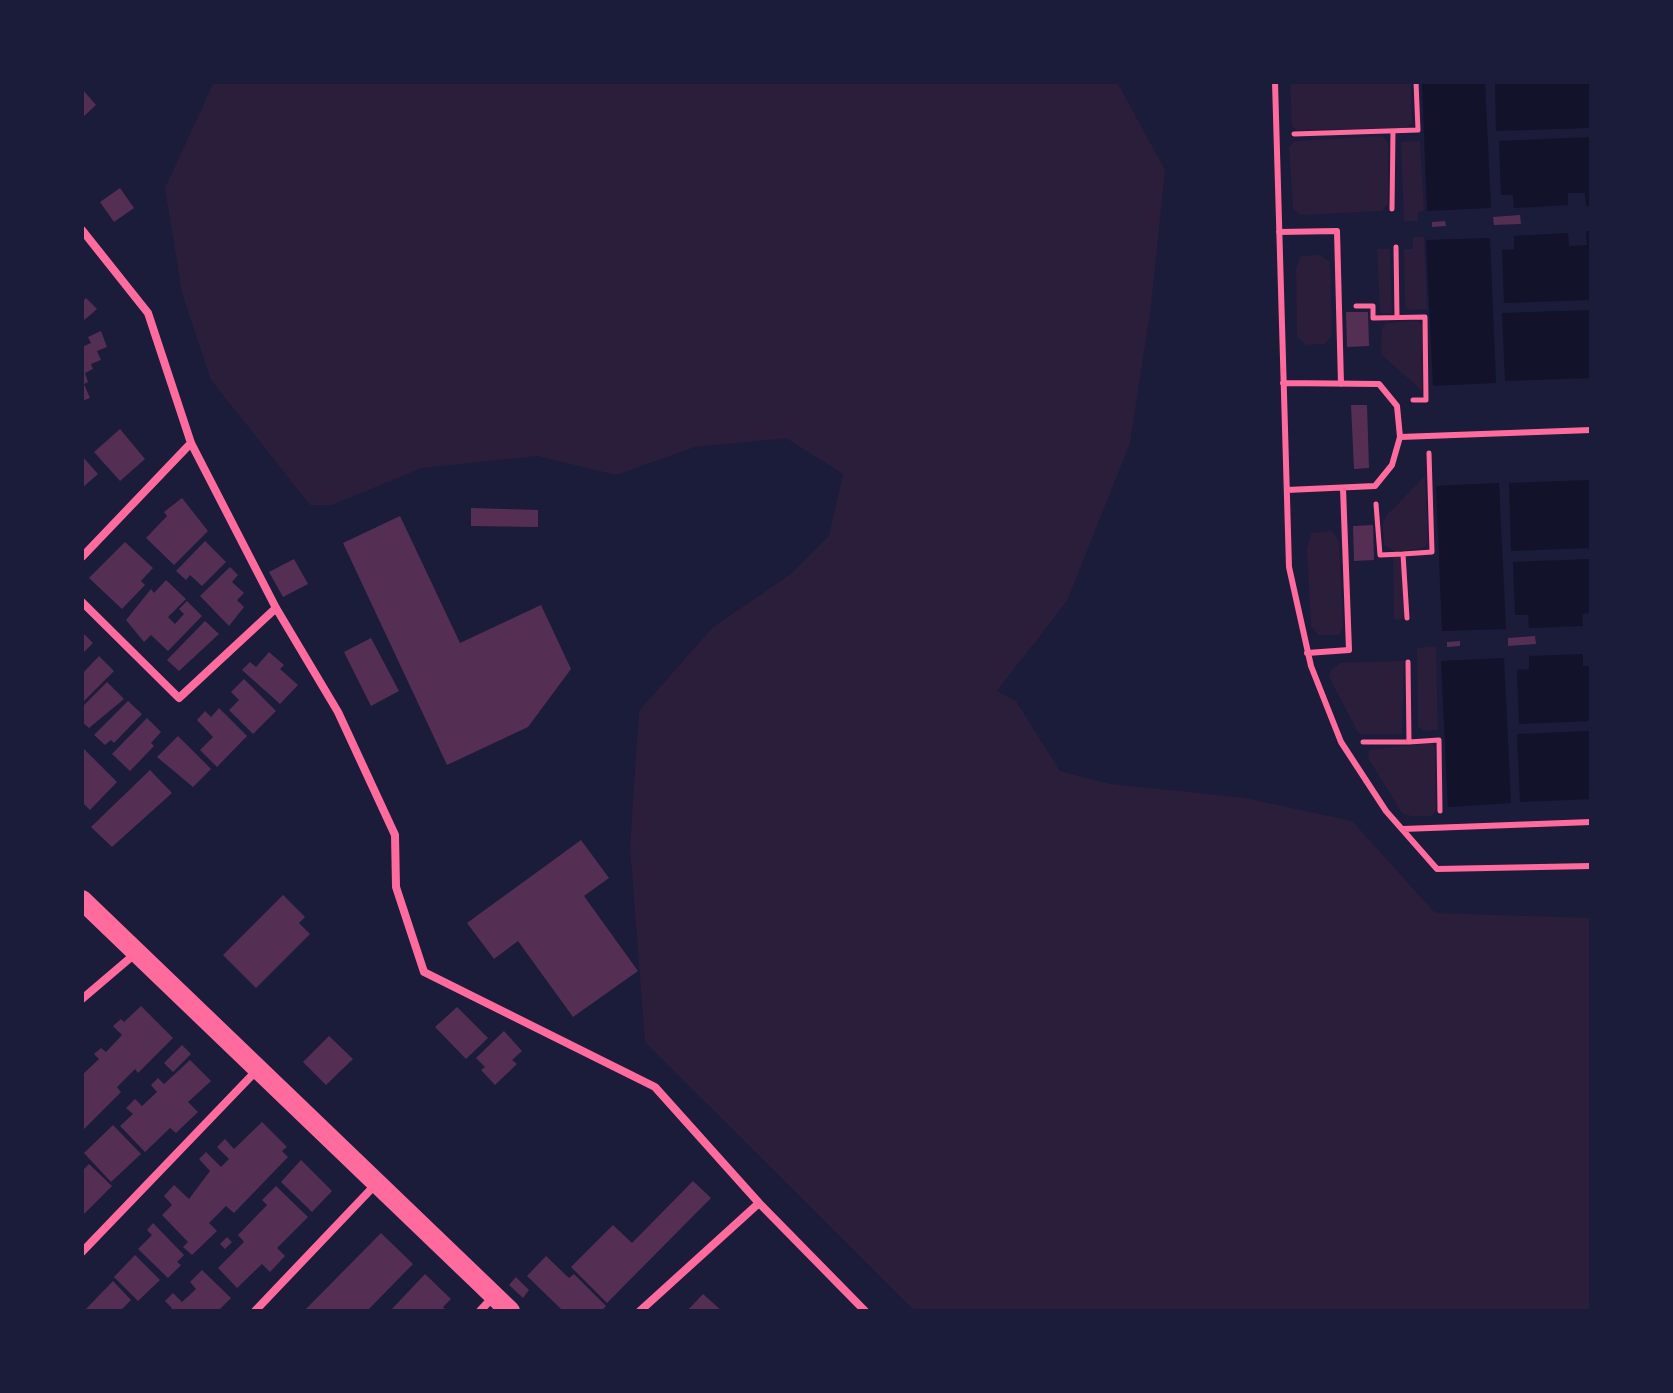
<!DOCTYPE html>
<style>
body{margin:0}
#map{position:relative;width:1673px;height:1393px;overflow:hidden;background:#1b1b3a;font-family:"Varela Round",sans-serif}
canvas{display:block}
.frame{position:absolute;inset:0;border:84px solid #1b1b3a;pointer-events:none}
</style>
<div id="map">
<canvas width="1673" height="1393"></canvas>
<div class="frame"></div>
</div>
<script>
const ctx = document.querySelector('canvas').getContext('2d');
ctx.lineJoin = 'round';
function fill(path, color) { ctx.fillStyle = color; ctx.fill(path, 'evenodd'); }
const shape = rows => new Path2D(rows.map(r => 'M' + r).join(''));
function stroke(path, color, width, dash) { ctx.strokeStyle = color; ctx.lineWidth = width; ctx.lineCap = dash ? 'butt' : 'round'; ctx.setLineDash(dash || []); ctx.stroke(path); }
const green = shape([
 [214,82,1117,82,1165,170,1151,306,1130,443,1067,601,997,691,1016,701,1060,771,1110,784,1245,798,1352,821,1435,913,1591,918,1591,1311,915,1311,645,1042,630,846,639,711,713,627,791,574,829,536,843,474,786,438,695,447,616,475,537,456,422,468,332,505,310,505,211,380,182,293,165,188],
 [1290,82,1411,82,1412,123,1406,128,1297,130,1292,126],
 [1383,136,1388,143,1388,204,1382,211,1300,215,1293,209,1289,147,1295,141],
 [1420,141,1424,211,1418,212,1418,221,1404,221,1401,142],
 [1413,237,1424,237,1427,309,1409,310,1405,306,1404,249,1413,249],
 [1377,249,1390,249,1392,313,1382,314,1380,310],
 [1320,255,1330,262,1332,336,1324,344,1306,345,1297,336,1296,268,1301,256],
 [1418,321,1423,326,1422,391,1381,354,1382,328,1386,323],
 [1425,476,1428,543,1424,548,1395,552,1384,545,1383,525,1387,515],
 [1332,531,1339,542,1343,627,1339,635,1318,635,1311,626,1307,550,1311,533],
 [1393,557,1400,557,1402,562,1404,614,1402,619,1394,620],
 [1436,646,1438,730,1423,731,1418,726,1417,648],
 [1404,661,1402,734,1359,734,1329,677,1331,670,1340,663],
 [1432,743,1435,747,1436,810,1432,816,1411,816,1402,813,1368,758,1369,750]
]);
const water = shape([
 [1422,82,1485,82,1491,208,1427,211],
 [1495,82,1591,82,1591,128,1496,131],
 [1591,137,1591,206,1586,206,1585,193,1568,193,1568,205,1514,208,1513,195,1501,195,1499,141],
 [1586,231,1591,231,1591,300,1504,303,1502,250,1514,249,1514,236,1568,233,1569,246,1587,245],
 [1490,238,1496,383,1433,386,1426,240],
 [1591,310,1591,378,1505,381,1502,313],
 [1591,480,1591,548,1511,551,1509,483],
 [1499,483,1506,629,1442,631,1436,486],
 [1591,559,1591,613,1582,614,1583,626,1529,628,1528,615,1515,615,1513,562],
 [1583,654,1583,666,1591,666,1591,721,1519,724,1517,670,1529,669,1529,656],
 [1504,658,1511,803,1448,807,1441,661],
 [1591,731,1591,799,1520,802,1517,734]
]);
const building = shape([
 [82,89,96,105,82,118],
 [120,188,134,208,114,222,100,202],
 [1520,215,1521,224,1494,225,1493,217],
 [1445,221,1446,226,1432,227,1432,222],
 [86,298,97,309,82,322,82,302],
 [1346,312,1368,312,1369,346,1347,347],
 [101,331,107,347,97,351,101,360,91,364,93,369,85,373,88,382,84,384,90,398,82,401,82,347,91,343,88,337],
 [1351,405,1367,405,1369,468,1354,469],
 [120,429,145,459,120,481,94,452],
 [82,456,98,474,82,488],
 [182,498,208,531,174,565,146,538,167,516,164,512],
 [471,508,538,510,538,527,471,526],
 [400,516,460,643,541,605,571,669,528,727,447,765,343,543],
 [1373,525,1374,560,1354,561,1353,526],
 [205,541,226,562,202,586,190,575,186,580,176,571],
 [125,542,153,568,141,581,145,585,122,609,89,578],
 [294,559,308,584,283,597,269,572],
 [230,567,238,575,232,582,244,593,237,600,244,607,229,626,200,596],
 [166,580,186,599,168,617,175,624,184,614,179,609,187,601,202,616,168,651,151,635,144,642,126,620,151,589,154,593],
 [205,621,219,634,179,671,167,660],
 [82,632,93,643,82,654],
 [1535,636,1536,644,1508,646,1508,638],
 [371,638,399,691,371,706,344,652],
 [1460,641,1460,646,1447,647,1447,642],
 [269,652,284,665,280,669,298,685,280,704,242,670,250,662,256,667],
 [99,656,114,671,82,703,82,674],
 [244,679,276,711,253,734,229,710,239,700,231,692],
 [107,682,124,699,89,728,82,722,82,707],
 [128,701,142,714,114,743,111,740,105,745,94,735],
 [219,708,247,736,217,767,200,750,213,737,197,720,205,711,211,717],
 [147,718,161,732,151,743,154,746,130,771,112,754],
 [178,736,211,769,193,787,157,757],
 [84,749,117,782,90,810,82,802],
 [150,770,172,793,112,847,91,827],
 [581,840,609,878,584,896,638,971,573,1017,518,941,494,959,467,923],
 [283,895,305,917,299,923,310,934,256,988,223,955],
 [141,1006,173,1038,138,1073,135,1069,117,1087,121,1092,82,1131,82,1075,99,1059,94,1054,101,1048,106,1052,122,1035,113,1026,121,1019,124,1022],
 [457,1007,488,1038,466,1059,435,1027],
 [504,1031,522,1051,512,1060,517,1064,495,1085,481,1070,485,1067,476,1058],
 [329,1036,353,1059,326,1085,303,1062],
 [182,1045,191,1054,173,1072,164,1063],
 [190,1060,211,1081,188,1102,198,1112,176,1133,170,1128,145,1152,120,1126,133,1114,126,1108,135,1099,142,1106,157,1092,151,1085,158,1078,164,1084],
 [262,1122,287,1147,282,1151,288,1157,234,1213,226,1206,209,1223,217,1231,192,1255,183,1247,188,1242,162,1215,172,1205,164,1196,174,1185,189,1199,210,1171,199,1159,206,1152,221,1167,229,1159,217,1147,225,1139,234,1149],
 [113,1125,141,1154,111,1182,84,1153],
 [301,1160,332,1191,312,1212,281,1182],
 [89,1164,112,1186,82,1216,82,1171],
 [693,1181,711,1198,607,1303,571,1267,613,1225,632,1243],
 [276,1186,308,1217,277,1248,285,1256,270,1272,262,1264,237,1288,218,1268,244,1242,238,1235,267,1205,262,1200],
 [153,1223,184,1255,177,1262,181,1265,168,1278,138,1249,152,1235,147,1230],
 [381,1233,413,1264,367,1311,304,1311],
 [227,1237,232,1242,225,1249,220,1244],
 [135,1255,160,1280,138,1301,114,1277],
 [546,1256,569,1278,574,1274,606,1306,601,1311,563,1311,527,1276],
 [202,1270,231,1298,218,1311,169,1311,172,1308,165,1301,173,1293,182,1302,196,1289,190,1282],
 [425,1274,451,1299,443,1307,447,1311,390,1311],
 [516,1277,529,1290,523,1298,509,1285],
 [113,1281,131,1300,120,1311,84,1311],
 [703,1294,722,1311,687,1311]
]);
const path = shape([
 [1294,134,1418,130,1416,82],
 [1392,209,1393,131],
 [1396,247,1397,317],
 [1356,306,1373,306,1373,318,1425,317,1426,400,1413,400],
 [1376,504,1380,555,1403,554],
 [1407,618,1403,554,1432,552,1429,453],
 [1363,742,1409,742,1408,662],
 [1409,742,1439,740,1440,811]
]);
const service = shape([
 [1275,82,1289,567,1311,666,1341,742,1386,811,1437,869,1591,866],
 [1279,232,1337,231,1341,384],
 [1283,383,1379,384,1397,406,1400,437],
 [1287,490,1375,486,1392,465,1400,437,1591,430],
 [1307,653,1349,650,1343,488],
 [1403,829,1591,822]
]);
const minor = shape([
 [82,230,148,313,191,443,276,608,338,712,395,835,396,887,424,972,655,1087,759,1203,865,1311],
 [82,557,191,443],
 [82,602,179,698,276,608],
 [82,999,136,953],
 [82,1252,257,1070],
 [255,1311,375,1185],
 [480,1311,493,1297],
 [640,1311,759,1203]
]);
const primary = shape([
 [82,900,510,1311]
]);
fill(green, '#2a1e3b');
fill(water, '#12122b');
fill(building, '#542f53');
stroke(path, '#ff6b9d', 5);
stroke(service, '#ff6b9d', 6);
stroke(minor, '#ff6b9d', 8);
stroke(primary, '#ff6b9d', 20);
</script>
